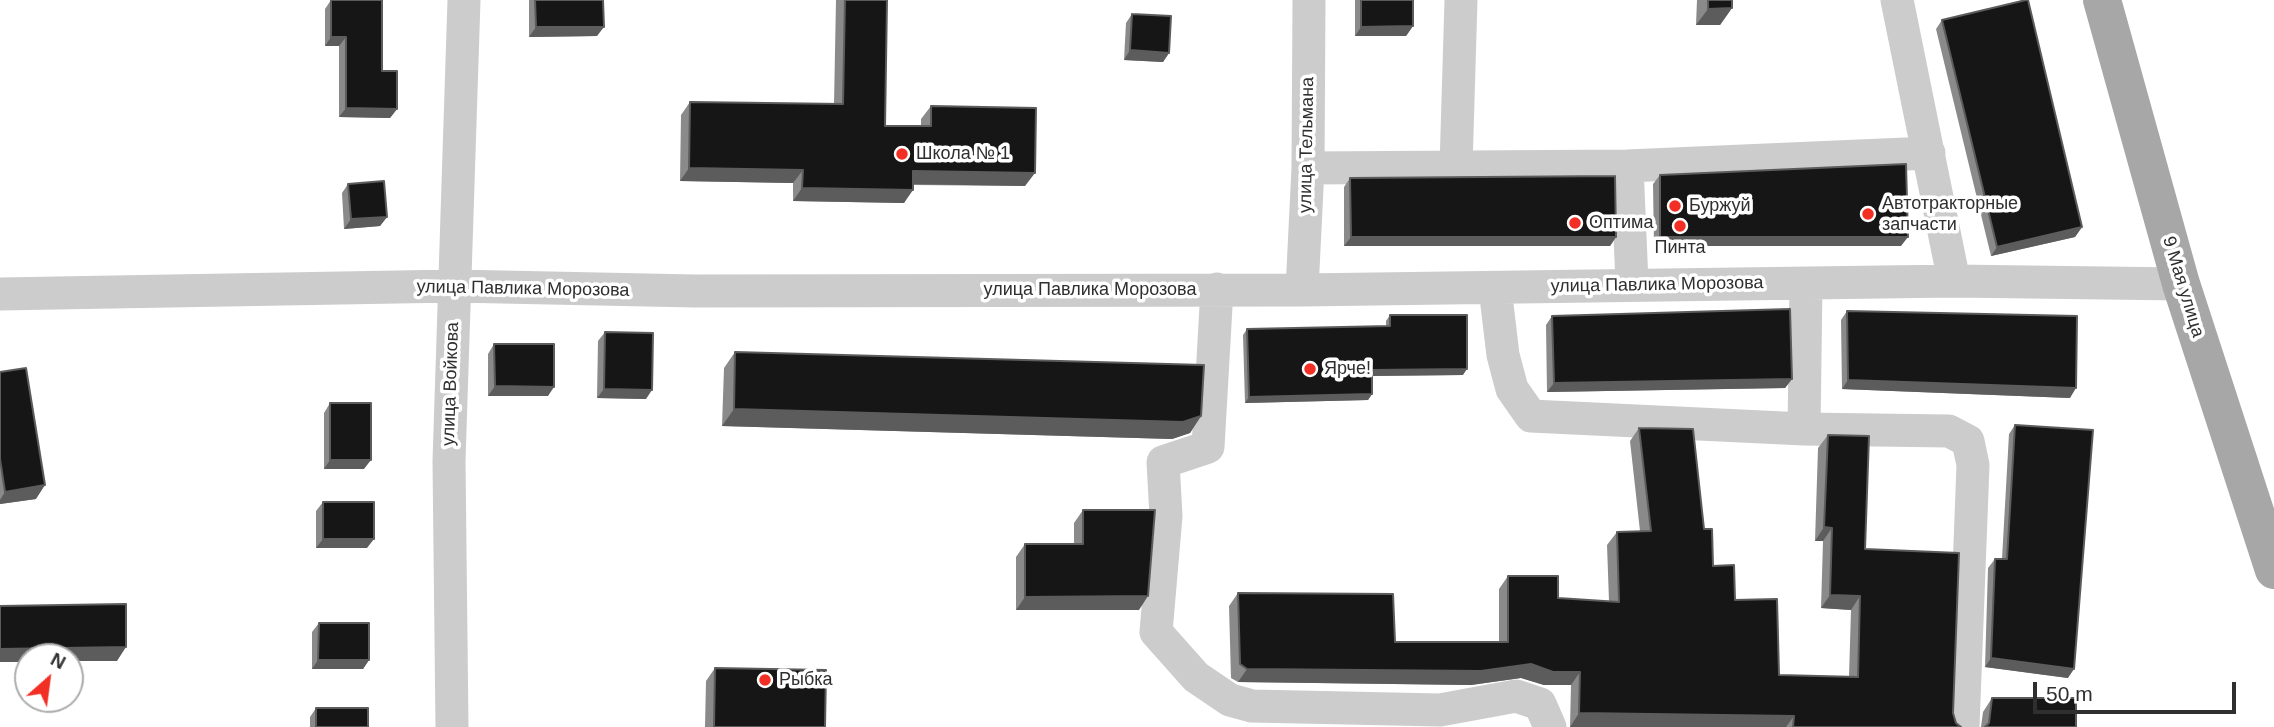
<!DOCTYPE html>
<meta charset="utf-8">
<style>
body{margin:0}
#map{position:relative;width:2274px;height:727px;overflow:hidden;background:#fff;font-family:Helvetica,sans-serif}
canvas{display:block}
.north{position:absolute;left:14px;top:643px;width:70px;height:70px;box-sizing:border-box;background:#fff;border:2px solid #acacac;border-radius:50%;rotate:28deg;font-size:19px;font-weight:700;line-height:28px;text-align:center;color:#2f2f2f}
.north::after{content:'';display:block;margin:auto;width:24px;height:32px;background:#f22f24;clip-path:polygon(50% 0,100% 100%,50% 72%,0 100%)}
.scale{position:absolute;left:2033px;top:682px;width:203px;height:32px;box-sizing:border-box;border:4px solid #2f2f2f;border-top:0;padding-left:9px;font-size:21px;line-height:24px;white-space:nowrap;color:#2f2f2f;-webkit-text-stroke:5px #fff;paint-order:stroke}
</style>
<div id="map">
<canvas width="2274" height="727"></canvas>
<div class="north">N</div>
<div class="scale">50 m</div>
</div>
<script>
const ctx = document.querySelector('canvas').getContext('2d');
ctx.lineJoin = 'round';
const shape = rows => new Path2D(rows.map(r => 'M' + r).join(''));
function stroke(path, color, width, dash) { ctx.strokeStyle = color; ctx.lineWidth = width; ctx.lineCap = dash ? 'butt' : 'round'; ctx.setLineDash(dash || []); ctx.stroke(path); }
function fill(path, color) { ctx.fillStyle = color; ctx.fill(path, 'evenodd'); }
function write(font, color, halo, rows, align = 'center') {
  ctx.font = font + ' Helvetica,sans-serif'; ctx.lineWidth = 7; ctx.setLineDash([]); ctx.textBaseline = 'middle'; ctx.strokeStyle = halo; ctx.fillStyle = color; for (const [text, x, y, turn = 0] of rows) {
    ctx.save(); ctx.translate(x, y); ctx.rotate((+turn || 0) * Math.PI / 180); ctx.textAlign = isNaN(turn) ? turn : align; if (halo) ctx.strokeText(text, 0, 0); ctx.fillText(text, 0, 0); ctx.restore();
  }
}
const minor = shape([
 [1897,0,1954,281],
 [1627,166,1632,283],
 [1456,167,1461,0],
 [1308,168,1627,166,1929,153],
 [1495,288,1503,355,1512,389,1531,416,1804,429,1949,431,1968,441,1973,465,1963,727],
 [1217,289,1208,447,1163,462,1166,516,1156,632,1196,677,1230,700,1252,706,1440,710,1516,696,1540,704,1550,727],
 [1302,290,1308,168,1309,0],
 [0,294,454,286,695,291,1302,290,1954,281,2181,284],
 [1804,429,1806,284],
 [452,727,449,461,464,0]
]);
const major = shape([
 [2102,0,2181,284,2274,570]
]);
const wall = shape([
 [331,0,382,71,397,109,390,118,339,117,339,46,325,46,325,9],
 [529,0,603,0,597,36,529,37],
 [836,0,887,0,885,126,921,126,921,119,931,106,1025,186,913,185,904,203,793,201,793,183,680,181,681,115,690,102,834,104],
 [1355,0,1413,0,1413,26,1406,36,1355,36],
 [1697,0,1732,0,1732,8,1720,25,1696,25],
 [1132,14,1169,53,1163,62,1124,60,1126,23],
 [1942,20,2082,227,2075,237,1991,256,1936,29],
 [1660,175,1901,246,1654,246,1653,184],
 [1350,178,1616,237,1610,246,1344,246,1344,187],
 [348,184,387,217,380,226,344,229,342,193],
 [1847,311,2070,398,1842,389,1841,320],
 [1390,315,1463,375,1372,376,1372,394,1368,400,1245,403,1243,335,1247,329,1386,326,1386,321],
 [1552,316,1792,379,1785,388,1547,392,1546,325],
 [605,332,646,399,597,398,598,341],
 [494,344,548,396,488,396,488,354],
 [735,352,1201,416,1190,433,1172,439,722,426,724,368],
 [0,372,36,499,0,504],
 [330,403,364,469,324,469,324,413],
 [2015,425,2068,678,1985,667,1988,568,1995,559,2002,559,2009,434],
 [1639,428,1704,529,1713,566,1735,600,1779,675,1849,677,1851,610,1821,608,1823,541,1815,541,1818,448,1828,435,1865,549,1953,713,1956,723,1961,727,1570,727,1571,685,1544,685,1521,678,1471,685,1238,682,1231,678,1229,606,1238,593,1395,642,1499,642,1499,589,1508,576,1558,598,1609,601,1607,545,1617,532,1640,531,1630,441],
 [323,502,367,548,316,548,316,511],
 [1083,510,1139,610,1016,610,1016,557,1025,544,1074,544,1074,523],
 [319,623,369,660,363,669,312,669,312,632],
 [715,668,825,727,705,727,706,681],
 [1992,698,2076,727,1981,727,1983,712],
 [316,708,368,727,310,727,310,717]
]);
const shadedWall = shape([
 [1732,8,1720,25,1696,25,1708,9],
 [1413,26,1406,36,1355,36,1361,27],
 [536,27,604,27,597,36,529,37],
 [331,37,346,37,339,46,325,46],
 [1130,50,1169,53,1163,62,1124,60],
 [346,108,397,109,390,118,339,117],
 [689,168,803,170,793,183,680,181],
 [913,171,1035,173,1025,186,904,184],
 [802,188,913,190,904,203,793,201],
 [387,217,380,226,344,229,351,219],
 [2082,227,2075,237,1991,256,1997,247],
 [1351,237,1616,237,1610,246,1344,246],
 [1660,237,1908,237,1901,246,1654,246],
 [1467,369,1463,375,1367,376,1372,370],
 [1792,379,1785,388,1547,392,1554,383],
 [1848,380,2076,388,2070,398,1842,389],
 [495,386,554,387,548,396,488,396],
 [604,389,652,390,646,399,597,398],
 [1372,394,1368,400,1245,403,1249,397],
 [734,409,1201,416,1190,433,1172,439,722,426],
 [330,460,371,460,364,469,324,469],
 [45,485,36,499,0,504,0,500,5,492],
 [1824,527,1832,528,1823,541,1815,541],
 [323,539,374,539,367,548,316,548],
 [1830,595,1860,596,1851,610,1821,608],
 [1148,596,1139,610,1016,610,1025,597],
 [126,647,117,661,70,661,70,657,28,657,28,662,0,662,0,649],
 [1991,658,2074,669,2068,678,1985,667],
 [318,660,369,660,363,669,312,669],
 [1531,664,1580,672,1571,685,1544,685,1521,678,1471,685,1238,682,1247,669],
 [1579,713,1794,716,1786,727,1570,727]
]);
const building = shape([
 [331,0,382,0,382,71,397,71,397,109,346,108,346,37,331,37,331,0],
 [535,0,603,0,604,27,536,27,535,0],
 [845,0,887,0,885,126,931,126,931,106,1036,108,1035,173,913,171,913,190,802,188,803,170,689,168,690,102,843,104,845,0],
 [1361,0,1413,0,1413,26,1361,27,1361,0],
 [1708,0,1732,0,1732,8,1708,9,1708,0],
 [2026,0,2028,0,2082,227,1997,247,1942,20,2026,0],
 [1132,14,1171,16,1169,53,1130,50,1132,14],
 [1906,164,1908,237,1660,237,1660,175,1906,164],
 [1615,176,1616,237,1351,237,1350,178,1615,176],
 [384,181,387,217,351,219,348,184,384,181],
 [1790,309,1792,379,1554,383,1552,316,1790,309],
 [1847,311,2077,316,2076,388,1848,380,1847,311],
 [1390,315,1467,315,1467,369,1372,370,1372,394,1249,397,1247,329,1390,326,1390,315],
 [605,332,653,333,652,390,604,389,605,332],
 [494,344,554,344,554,387,495,386,494,344],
 [735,352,1204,365,1201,416,1183,422,734,409,735,352],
 [26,368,45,485,5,492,0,459,0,372,26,368],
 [330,403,371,403,371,460,330,460,330,403],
 [2015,425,2093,430,2074,669,1991,658,1995,559,2007,559,2015,425],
 [1639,428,1693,429,1704,529,1712,529,1713,566,1734,565,1735,600,1777,599,1779,675,1858,677,1860,596,1830,595,1832,528,1824,527,1828,435,1869,436,1865,549,1959,553,1953,713,1956,723,1961,727,1793,727,1794,716,1579,713,1580,672,1553,672,1531,664,1481,671,1247,669,1240,664,1238,593,1393,594,1395,642,1508,642,1508,576,1558,576,1558,598,1619,602,1617,532,1651,531,1639,428],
 [323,502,374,502,374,539,323,539,323,502],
 [1083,510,1155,510,1148,596,1025,597,1025,544,1083,544,1083,510],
 [126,604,126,647,0,649,0,606,126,604],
 [319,623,369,623,369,660,318,660,319,623],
 [715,668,826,670,825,727,714,727,715,668],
 [1992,698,2076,698,2076,727,1985,727,1989,723,1992,698],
 [316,708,368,708,368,727,316,727,316,708]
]);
const markers = [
 [902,154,7,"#f22f24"],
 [1675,206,7,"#f22f24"],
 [1868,214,7,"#f22f24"],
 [1575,223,7,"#f22f24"],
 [1680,226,7,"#f22f24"],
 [1310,369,7,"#f22f24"],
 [765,680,7,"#f22f24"]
];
const streetNames = [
 ["улица Тельмана",1307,145,-89],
 ["улица Павлика Морозова",1657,285,-1],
 ["9 Мая улица",2183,287,73],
 ["улица Павлика Морозова",523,289,1],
 ["улица Павлика Морозова",1090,290],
 ["улица Войкова",451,384,-88]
];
const poiNames = [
 ["Школа № 1",916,154],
 ["Автотракторные",1882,204],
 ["запчасти",1882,225],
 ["Буржуй",1689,206],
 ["Оптима",1589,223],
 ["Пинта",1680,248,"center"],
 ["Ярче!",1324,369],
 ["Рыбка",779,680]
];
stroke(minor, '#ccc', 33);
stroke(major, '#a7a7a7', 38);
fill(wall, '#8a8a8a');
fill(shadedWall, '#5c5c5c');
fill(building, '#161616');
stroke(building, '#5c5c5c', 2);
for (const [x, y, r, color] of markers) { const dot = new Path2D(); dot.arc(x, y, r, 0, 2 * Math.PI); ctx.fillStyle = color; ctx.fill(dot); stroke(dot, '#fff', 2.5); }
write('18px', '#2f2f2f', '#fff', streetNames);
write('18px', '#2f2f2f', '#fff', poiNames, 'left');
</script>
